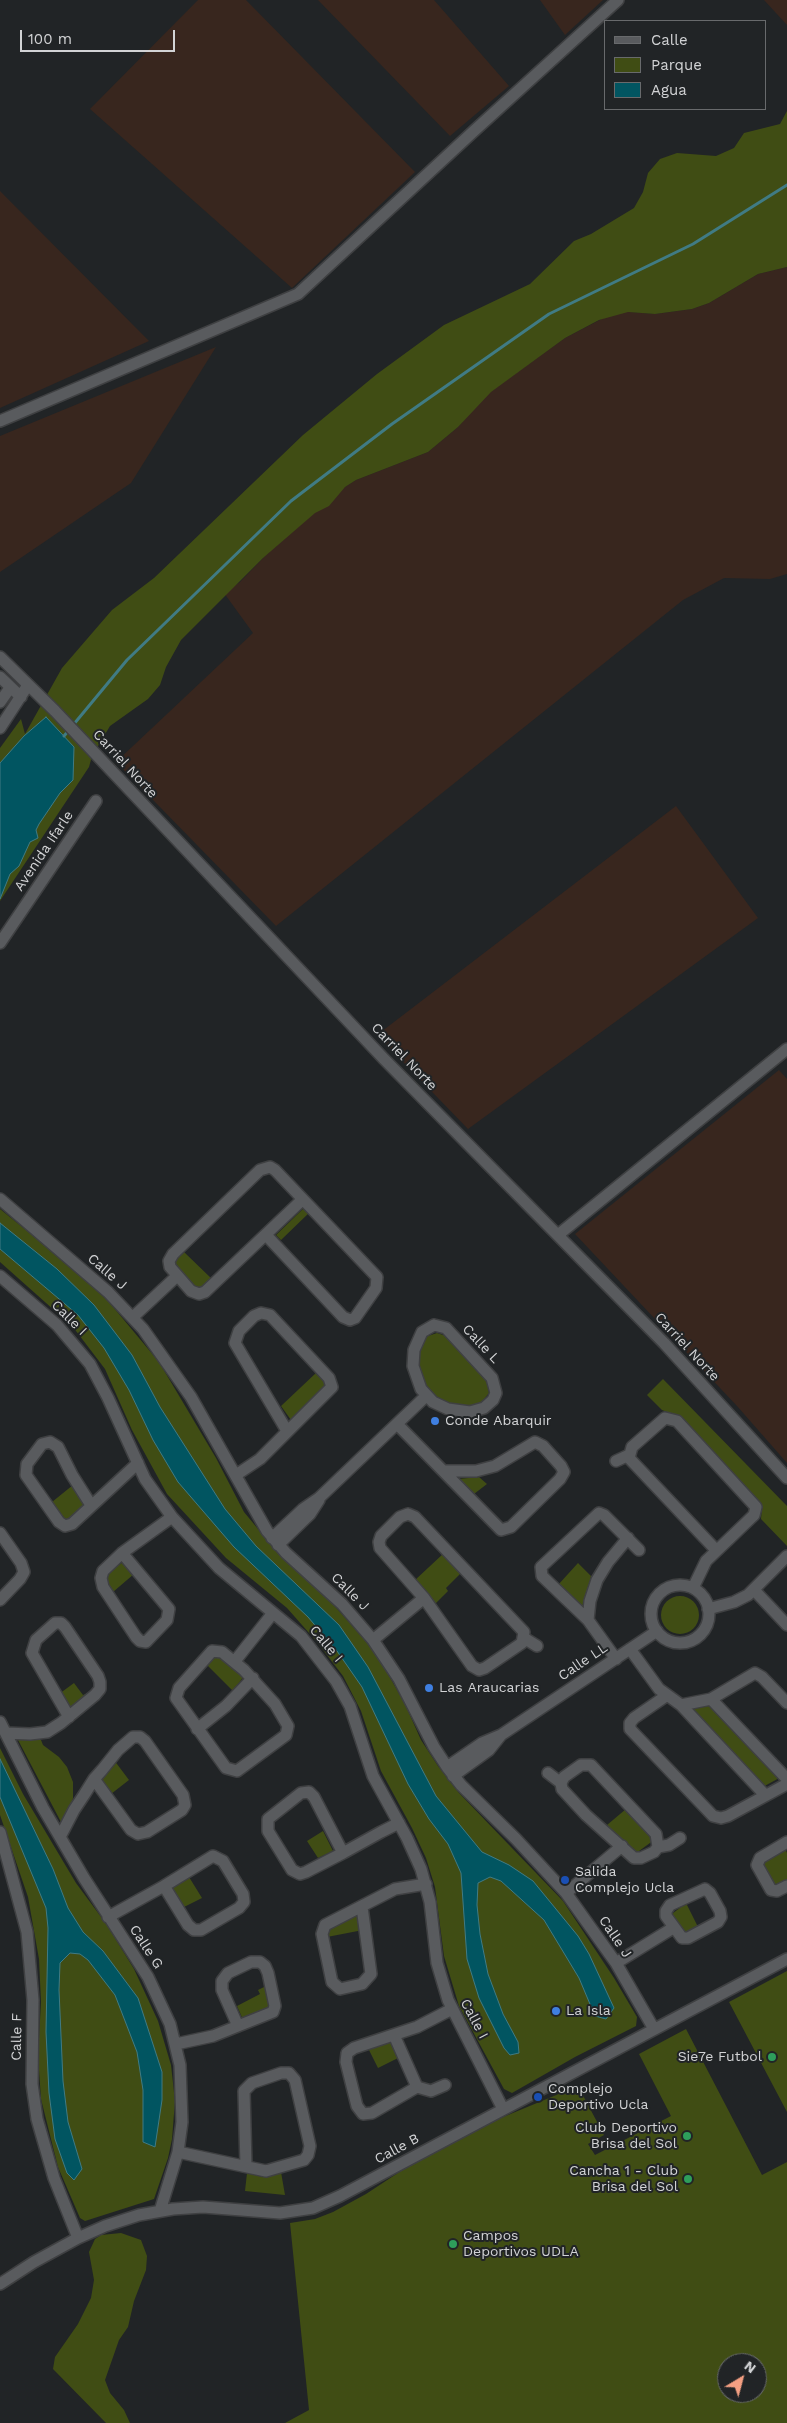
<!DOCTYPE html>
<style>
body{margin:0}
#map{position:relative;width:787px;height:2423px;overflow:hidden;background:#212426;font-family:"Work Sans",sans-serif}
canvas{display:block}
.legend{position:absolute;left:604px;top:20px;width:162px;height:90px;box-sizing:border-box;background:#212426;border:1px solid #686a6c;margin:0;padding:6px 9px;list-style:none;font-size:15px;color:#d2d3d5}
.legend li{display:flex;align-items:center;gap:10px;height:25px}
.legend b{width:25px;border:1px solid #686a6c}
.north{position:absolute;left:717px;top:2353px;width:50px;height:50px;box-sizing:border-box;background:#212426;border:1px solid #686a6c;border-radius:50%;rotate:37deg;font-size:14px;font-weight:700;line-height:20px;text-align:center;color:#d2d3d5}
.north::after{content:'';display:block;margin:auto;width:18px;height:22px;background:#f39f82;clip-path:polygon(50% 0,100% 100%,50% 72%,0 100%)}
.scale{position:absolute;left:20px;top:30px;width:155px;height:22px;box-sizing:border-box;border:2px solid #d2d3d5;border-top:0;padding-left:6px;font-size:15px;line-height:18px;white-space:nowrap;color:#d2d3d5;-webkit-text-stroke:4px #212426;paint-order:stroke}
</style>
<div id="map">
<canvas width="787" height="2423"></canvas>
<ul class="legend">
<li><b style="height:6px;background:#595b5e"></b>Calle</li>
<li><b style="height:14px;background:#404d14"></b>Parque</li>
<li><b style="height:14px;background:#015561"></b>Agua</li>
</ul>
<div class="north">N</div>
<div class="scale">100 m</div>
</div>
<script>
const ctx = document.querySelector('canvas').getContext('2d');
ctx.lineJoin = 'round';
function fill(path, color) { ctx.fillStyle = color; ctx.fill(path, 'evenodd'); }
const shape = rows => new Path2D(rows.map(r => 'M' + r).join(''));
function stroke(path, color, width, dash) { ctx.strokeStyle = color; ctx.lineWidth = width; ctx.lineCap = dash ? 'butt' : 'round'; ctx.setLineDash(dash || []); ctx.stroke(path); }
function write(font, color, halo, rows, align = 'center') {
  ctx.font = font + ' "Work Sans",sans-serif'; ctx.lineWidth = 4; ctx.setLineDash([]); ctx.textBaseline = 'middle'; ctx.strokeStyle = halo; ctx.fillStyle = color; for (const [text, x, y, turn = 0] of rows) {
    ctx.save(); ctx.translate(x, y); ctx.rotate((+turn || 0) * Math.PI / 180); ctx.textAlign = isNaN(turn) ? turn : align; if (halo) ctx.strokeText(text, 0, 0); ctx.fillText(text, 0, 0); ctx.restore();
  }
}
const industrial = shape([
 [198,0,246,0,415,172,292,288,90,109],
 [318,0,434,0,509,86,450,136],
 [540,0,603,0,565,35],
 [764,0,787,0,787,25],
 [0,191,149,341,0,408],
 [787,267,787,574,770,579,724,578,683,600,276,926,116,762,253,633,224,593,240,582,266,555,340,490,356,480,428,452,458,427,483,397,565,338,617,311,655,314,692,309,709,303,758,274],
 [216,347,131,483,0,572,0,436],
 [676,806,758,918,468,1129,377,1035],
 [779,1070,787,1079,787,1463,737,1406,575,1234]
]);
const green = shape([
 [787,111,787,267,758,274,709,303,692,309,655,314,628,312,599,320,565,338,491,392,458,427,428,452,356,480,345,487,329,506,315,513,263,558,181,640,166,667,160,685,148,699,110,726,92,756,89,767,0,901,0,748,21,719,25,734,62,668,112,610,154,578,303,435,377,374,444,325,530,284,574,241,591,234,634,208,643,192,648,173,660,159,677,153,716,156,734,148,744,133,780,124],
 [305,1207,310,1212,281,1240,276,1235],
 [0,1209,73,1268,109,1302,159,1362,216,1458,244,1512,277,1552,332,1603,371,1647,388,1674,405,1704,421,1740,438,1766,459,1793,563,1901,614,1978,637,2017,636,2026,575,2057,512,2093,504,2089,459,2006,444,1956,435,1887,426,1858,412,1828,381,1771,361,1711,343,1676,317,1642,287,1608,226,1558,167,1494,132,1430,105,1369,73,1327,0,1262],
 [184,1252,213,1280,203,1287,195,1287,177,1269,175,1260],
 [437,1333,446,1336,487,1380,489,1393,481,1403,468,1406,448,1404,436,1397,426,1389,418,1366,420,1349,425,1337],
 [317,1372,327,1385,291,1420,281,1406],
 [663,1379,787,1506,787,1546,761,1519,762,1507,682,1418,662,1410,647,1395],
 [479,1477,487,1484,474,1494,458,1479],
 [73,1485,86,1506,72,1519,65,1519,52,1502],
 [444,1553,462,1572,446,1588,448,1591,434,1605,414,1581],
 [123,1562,134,1574,113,1592,105,1580,110,1571],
 [578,1563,591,1576,585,1604,579,1606,558,1585],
 '661 1615a19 19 0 1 1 38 0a19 19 0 1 1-38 0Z',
 [214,1655,221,1657,244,1676,233,1691,206,1664],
 [74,1683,83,1695,93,1691,70,1709,59,1694],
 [710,1703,781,1777,761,1788,688,1708],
 [18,1740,41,1740,43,1745,59,1757,67,1767,73,1782,73,1798,71,1806,61,1822],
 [0,1748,23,1794,76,1883,107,1925,134,1969,158,2021,171,2065,175,2101,172,2139,168,2158,154,2199,85,2221,80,2218,58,2167,41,2099,38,2056,41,2002,39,1959,28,1897,0,1815],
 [114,1760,129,1780,111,1794,100,1779],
 [626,1809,654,1840,635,1854,607,1825],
 [323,1831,333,1851,318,1858,307,1841],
 [785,1848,787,1853,787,1882,774,1889,762,1862],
 [189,1877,202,1898,182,1908,169,1888],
 [686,1903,698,1927,686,1933,676,1927,672,1914],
 [358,1913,363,1930,327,1937,328,1930,332,1926],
 [787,1971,787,2112,729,2002],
 [268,1985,270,2010,244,2022,237,2006,260,1994,258,1990],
 [686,2029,762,2175,787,2162,787,2423,285,2423,309,2410,290,2223,315,2219,333,2212,366,2194,413,2163,479,2127,578,2086,604,2135,588,2144,595,2155,671,2116,639,2054],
 [727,2363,757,2363,757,2393,727,2393],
 [392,2042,400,2057,378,2068,368,2048],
 [281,2172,285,2195,245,2191,247,2173,263,2177],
 [121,2233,141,2240,147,2256,146,2270,134,2301,128,2327,119,2340,105,2380,110,2393,124,2410,130,2423,106,2423,53,2369,55,2357,78,2324,91,2298,94,2280,89,2252,95,2239,101,2235]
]);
const water = shape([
 [46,717,74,747,73,780,60,793,39,824,36,830,38,838,30,842,19,866,10,874,0,899,0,763,24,736,46,717],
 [0,1223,57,1269,94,1305,132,1355,160,1407,225,1509,256,1546,339,1625,368,1667,436,1796,482,1852,509,1865,533,1881,578,1936,589,1954,614,2008,606,2019,595,2016,579,1978,544,1920,501,1881,490,1877,478,1883,477,1905,480,1934,488,1974,503,2014,518,2042,519,2053,510,2055,504,2048,479,1998,467,1959,461,1873,448,1844,429,1819,408,1784,362,1687,337,1651,308,1617,234,1547,178,1482,153,1440,129,1390,104,1348,78,1315,0,1249,0,1223],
 [0,1759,53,1869,68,1908,83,1932,103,1951,138,1998,162,2072,162,2100,155,2147,143,2142,143,2090,137,2052,115,1995,88,1960,80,1954,70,1953,60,1963,59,1990,63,2081,68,2122,82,2169,74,2180,67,2173,55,2139,49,2093,46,2032,48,1928,46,1908,0,1797,0,1759]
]);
const stream = shape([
 [64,736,127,660,291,501,392,424,549,314,693,244,787,185]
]);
const minor = shape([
 [0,421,298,294,475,130,618,0],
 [0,657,55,711,384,1059,664,1343,787,1478],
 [0,677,21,697],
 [0,702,10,688],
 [0,728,28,685],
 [0,943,96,801],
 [0,1199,108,1292,143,1329,191,1397,267,1531,286,1553,342,1604,373,1640,399,1679,434,1747,447,1767,461,1785,516,1839,566,1893,616,1963,654,2029],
 [266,1235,343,1317,350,1320,355,1318,376,1288,377,1277,275,1170,270,1167,260,1170,173,1254,169,1261,170,1267,191,1291,199,1294,205,1292,302,1200],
 [558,1235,787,1049],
 [0,1276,57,1325,90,1364,108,1398,145,1479,172,1517,219,1568,301,1636,336,1681,350,1706,373,1776,407,1838,421,1869,430,1902,437,1963,448,2000,503,2109],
 [133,1317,177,1276],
 [434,1325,446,1328,492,1378,496,1393,493,1400,484,1408,470,1412,448,1409,433,1402,421,1389,413,1366,414,1350,422,1332,434,1325],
 [397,1424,501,1530,511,1527,560,1479,564,1472,561,1466,543,1446,535,1442,495,1466,476,1471,444,1471],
 [616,1461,629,1455],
 [236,1475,260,1459,332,1387,329,1378,270,1315,261,1313,254,1316,239,1331,235,1343,287,1431],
 [91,1505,72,1475,58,1447,50,1442,42,1444,27,1464,26,1475,59,1522,65,1526,72,1524,138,1463],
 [408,1514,415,1517,524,1632,522,1643,485,1668,479,1670,472,1666,424,1598,380,1548,379,1542,381,1536,400,1517,408,1514],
 [0,1533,21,1563,24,1572,20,1579,0,1600],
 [272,1538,303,1509,319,1498,426,1396],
 [278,1545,310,1514,319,1500],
 [122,1553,169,1609,167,1620,146,1642,140,1641,136,1637,103,1587,101,1578,103,1571,122,1553,172,1517],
 '651 1614a29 29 0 1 1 58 0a29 29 0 1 1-58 0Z',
 [693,1588,706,1561,754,1515,756,1507,677,1421,665,1418,632,1447,629,1458,716,1550],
 [754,1590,787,1625],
 [708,1609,734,1602,748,1595,787,1556],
 [588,1620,590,1601,597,1580,608,1562,628,1538],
 [524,1638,537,1646],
 [373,1640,424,1598],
 [630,1649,659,1689,681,1705,765,1795],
 [212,1651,222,1652,244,1670,275,1704,288,1726,286,1735,237,1771,226,1768,176,1698,179,1688,212,1651],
 [616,1659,588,1620,542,1576,541,1567,599,1513,604,1515,639,1550],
 [235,1661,273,1613],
 [666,1696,634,1718,630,1723,630,1729,713,1816,721,1818,728,1816,787,1784],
 [711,1699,787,1779],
 [681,1705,711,1699,755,1673,762,1677,787,1703],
 [0,1722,43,1808,84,1878,148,1977,170,2024,180,2065,182,2122,178,2152,160,2211],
 [197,1729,226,1706,253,1678],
 [6,1733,30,1734,47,1732,61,1723,95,1695,100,1689,100,1682,98,1676,65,1627,61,1623,55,1623,36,1640,32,1653,69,1717],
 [447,1767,482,1743,501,1735,657,1631],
 [548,1773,561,1783,562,1789,586,1815,634,1858,641,1858,654,1852,658,1847,669,1845,680,1838],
 [453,1776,489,1750,501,1735],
 [561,1783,564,1777,581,1765,591,1765,656,1834,658,1847],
 [0,1832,27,1932,33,2000,32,2084,37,2119,54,2178,78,2238],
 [60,1837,74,1810,84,1795,94,1779,102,1770,118,1750,133,1737,140,1737,145,1741,183,1795,185,1805,182,1810,147,1832,138,1834,131,1830,94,1779],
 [787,1842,760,1858,757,1865,771,1890,777,1891,787,1886],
 [343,1853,314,1797,309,1792,301,1793,268,1819,268,1831,292,1870,300,1874,306,1872,343,1853,381,1832,399,1823],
 [705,1889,710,1893,720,1911,721,1917,718,1922,688,1938,682,1938,666,1916,666,1911,670,1905,705,1889],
 [566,1893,622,1846],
 [362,1907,371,1974,362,1984,340,1989,332,1982,322,1934,325,1925,395,1889,426,1884],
 [108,1917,164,1886,213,1856,223,1861,243,1894,244,1902,239,1908,201,1930,194,1930,188,1925,164,1886],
 [616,1963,673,1928],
 [394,2035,417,2087,431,2091,445,2085],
 [176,2044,213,2036,273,2012,275,2006,268,1973,265,1966,260,1962,251,1962,228,1973,222,1981,222,1990,238,2026],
 [417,2087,372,2113,363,2114,357,2106,346,2062,347,2053,354,2048,417,2027,452,2009],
 [178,2152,266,2171,304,2160,308,2155,310,2146,295,2080,289,2073,281,2073,252,2083,244,2091,246,2166],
 [0,2284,34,2262,78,2238,105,2226,139,2215,173,2209,203,2207,280,2213,313,2208,340,2196,787,1959]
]);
const markers = [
 [435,1421,5,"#3f7fe0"],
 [429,1688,5,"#3f7fe0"],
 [565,1880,5,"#1a4fb4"],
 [556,2011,5,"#3f7fe0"],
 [772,2057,5,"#2e9e5b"],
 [538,2097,5,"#1a4fb4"],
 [687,2136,5,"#2e9e5b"],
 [688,2179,5,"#2e9e5b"],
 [453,2244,5,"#2e9e5b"]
];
const streetNames = [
 ["Carriel Norte",125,764,47],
 ["Avenida Ifarle",44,851,-56],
 ["Carriel Norte",404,1057,46],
 ["Calle J",107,1272,41],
 ["Calle I",69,1318,45],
 ["Calle L",481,1344,47],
 ["Carriel Norte",687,1347,47],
 ["Calle J",350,1592,45],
 ["Calle I",326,1644,50],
 ["Calle LL",583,1662,-34],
 ["Calle J",615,1937,56],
 ["Calle G",146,1947,57],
 ["Calle I",474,2019,62],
 ["Calle F",17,2037,-89],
 ["Calle B",397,2149,-28]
];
const poiNames = [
 ["Conde Abarquir",445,1421],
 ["Las Araucarias",439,1688],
 ["Salida",575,1872],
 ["Complejo Ucla",575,1888],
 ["La Isla",566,2011],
 ["Sie7e Futbol",762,2057,"right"],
 ["Complejo",548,2089],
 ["Deportivo Ucla",548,2105],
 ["Club Deportivo",677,2128,"right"],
 ["Brisa del Sol",677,2144,"right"],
 ["Cancha 1 - Club",678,2171,"right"],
 ["Brisa del Sol",678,2187,"right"],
 ["Campos",463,2236],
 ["Deportivos UDLA",463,2252]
];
fill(industrial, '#38261e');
fill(green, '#404d14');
fill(water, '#015561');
stroke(water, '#407b84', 1);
stroke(stream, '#407b84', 3);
stroke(minor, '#3f4042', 14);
stroke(minor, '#595b5e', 11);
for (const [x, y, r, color] of markers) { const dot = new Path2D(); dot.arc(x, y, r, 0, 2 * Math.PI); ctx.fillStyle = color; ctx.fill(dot); stroke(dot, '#212426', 2); }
write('14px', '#d2d3d5', '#212426', streetNames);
write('14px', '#d2d3d5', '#212426', poiNames, 'left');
</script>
